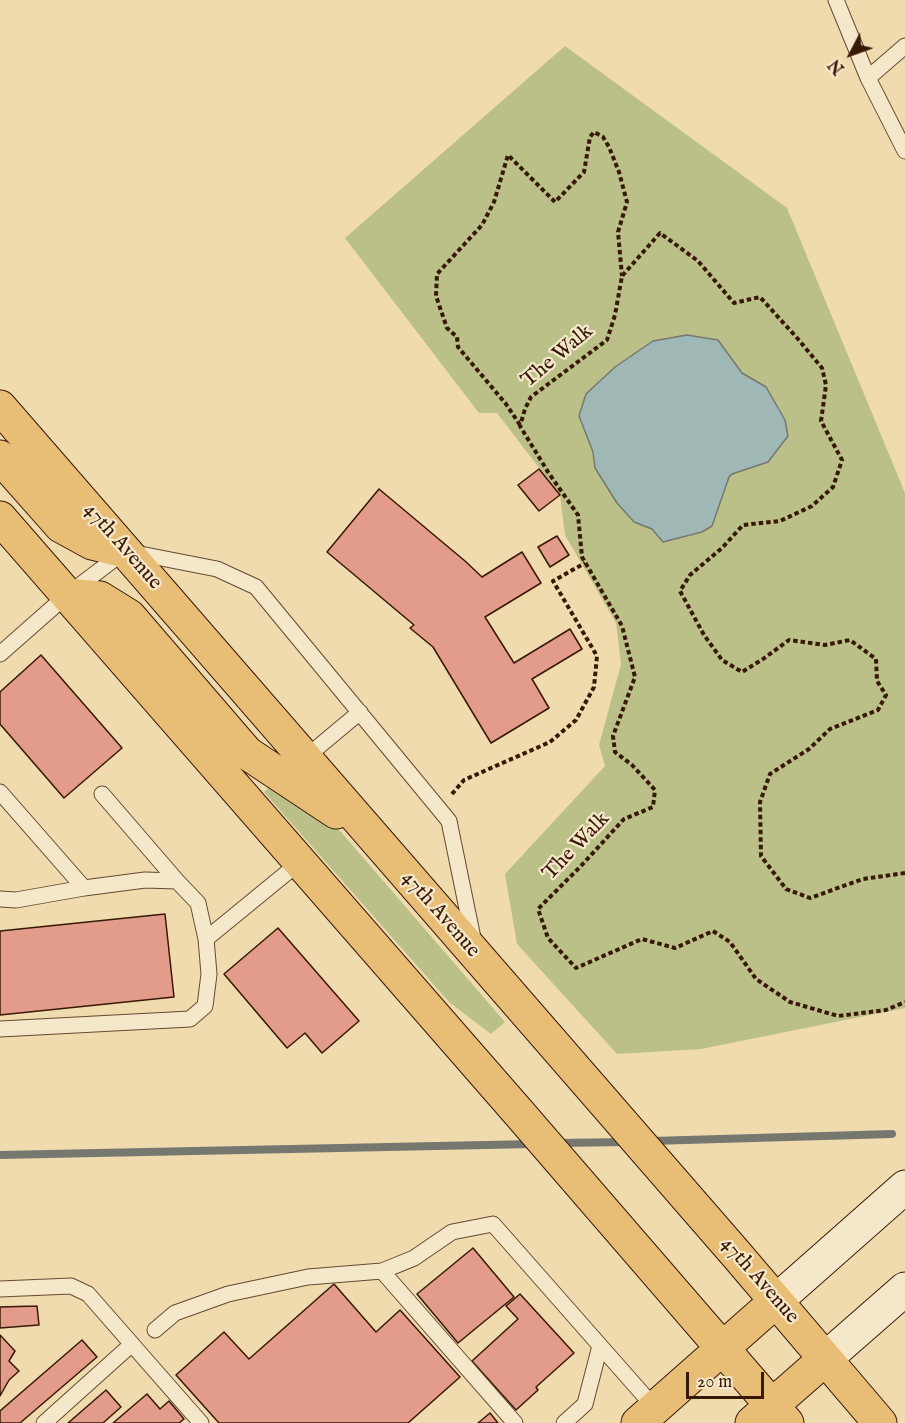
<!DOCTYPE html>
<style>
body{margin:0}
#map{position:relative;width:905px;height:1423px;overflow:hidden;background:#efdbae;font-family:"IM FELL English",serif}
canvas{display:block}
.north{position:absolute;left:821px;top:24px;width:60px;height:60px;-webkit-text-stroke:4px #f5e8ca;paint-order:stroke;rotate:229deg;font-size:16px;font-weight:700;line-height:24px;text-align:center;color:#381806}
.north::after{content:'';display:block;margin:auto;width:21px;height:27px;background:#381806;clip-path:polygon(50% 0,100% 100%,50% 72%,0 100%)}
.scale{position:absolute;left:686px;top:1372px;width:78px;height:27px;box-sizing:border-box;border:3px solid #381806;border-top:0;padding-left:8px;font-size:18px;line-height:21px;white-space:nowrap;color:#381806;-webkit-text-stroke:4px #f5e8ca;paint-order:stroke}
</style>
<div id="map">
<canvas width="905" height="1423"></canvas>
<div class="north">N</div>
<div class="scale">20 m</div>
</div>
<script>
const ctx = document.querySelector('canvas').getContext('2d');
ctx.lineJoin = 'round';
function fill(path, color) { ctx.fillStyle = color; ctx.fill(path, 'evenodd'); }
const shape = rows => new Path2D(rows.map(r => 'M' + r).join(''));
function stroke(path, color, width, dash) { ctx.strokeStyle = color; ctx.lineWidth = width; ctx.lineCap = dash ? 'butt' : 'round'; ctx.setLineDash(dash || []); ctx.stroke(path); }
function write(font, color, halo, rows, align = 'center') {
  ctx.font = font + ' "IM FELL English",serif'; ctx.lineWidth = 4.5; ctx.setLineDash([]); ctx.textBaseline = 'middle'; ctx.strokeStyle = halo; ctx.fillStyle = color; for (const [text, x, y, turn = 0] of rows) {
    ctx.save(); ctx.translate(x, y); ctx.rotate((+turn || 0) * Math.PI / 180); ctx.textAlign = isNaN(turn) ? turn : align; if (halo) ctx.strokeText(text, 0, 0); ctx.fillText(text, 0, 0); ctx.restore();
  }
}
const green = shape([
 [565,46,787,208,905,493,905,1008,701,1049,617,1054,517,944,505,874,605,766,599,745,621,664,616,623,565,535,560,495,497,413,479,413,345,238],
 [273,784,319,814,341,832,505,1022,491,1034,449,1002,264,792]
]);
const water = shape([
 [687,335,718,340,742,373,766,387,785,420,788,436,768,462,732,474,729,477,712,526,702,532,663,542,652,529,634,522,617,503,595,468,593,452,579,416,586,394,615,367,653,341,687,335]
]);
const stream = shape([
 [651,1141,892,1134],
 [558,1143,627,1142],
 [0,1155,534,1144]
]);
const building = shape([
 [539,469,560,495,539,511,518,485,539,469],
 [379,489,465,561,482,577,522,552,541,583,485,617,514,663,570,629,582,649,532,679,549,708,491,743,433,647,410,628,414,625,327,552,379,489],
 [557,536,569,555,550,567,538,547,557,536],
 [41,655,122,748,64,798,0,724,0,692,41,655],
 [165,914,174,997,0,1015,0,931,165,914],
 [278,928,359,1021,322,1053,305,1033,287,1048,224,974,278,928],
 [473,1248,514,1297,458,1343,417,1294,473,1248],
 [334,1284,376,1332,400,1310,460,1377,408,1423,219,1423,176,1375,224,1332,249,1359,334,1284],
 [520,1294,574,1353,536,1387,538,1390,516,1410,472,1361,518,1319,506,1306,520,1294],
 [37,1306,39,1325,0,1328,0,1307,37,1306],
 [0,1335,15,1351,9,1361,19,1371,9,1380,0,1396,0,1335],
 [82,1340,97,1357,20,1423,0,1423,0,1411,82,1340],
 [106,1390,121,1407,103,1423,68,1423,106,1390],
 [147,1394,160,1409,169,1401,184,1419,179,1423,113,1423,147,1394],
 [490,1413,498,1423,478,1423,490,1413]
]);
const path = shape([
 [520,425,506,404,458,347,457,337,447,328,436,296,437,274,482,225,494,202,508,155,555,202,584,172,590,137,594,132,603,137,609,147,619,172,627,202,618,232,622,276],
 [452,794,464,780,550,742,576,720,594,687,597,656,553,581,585,563],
 [905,873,863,879,810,898,786,889,761,856,760,802,770,774,809,749,830,729,878,710,886,695,877,681,876,659,850,640,825,645,789,640,763,659,742,672,722,660,704,635,680,591,690,575,722,548,743,525,780,521,812,506,833,487,842,460,821,421,826,385,822,368,798,339,760,297,734,303,698,261,660,233,622,276,615,315,607,340,531,397,525,409,520,426,548,472,578,515,582,557,622,626,635,677,613,736,615,752,632,765,655,790,653,807,624,819,580,867,538,909,548,938,576,968,642,939,675,948,713,931,730,942,756,979,790,1002,838,1016,886,1010,905,1002]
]);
const lane = shape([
 [836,0,868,78,905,151],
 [868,78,905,46],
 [0,654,67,595,125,551,217,569,256,587,449,821,474,943],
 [305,758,360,712],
 [0,792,84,888,145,880,177,881,198,903,206,939,209,974,205,1006,190,1019,0,1029],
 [102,794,177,881],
 [0,899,16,900,84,888],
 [206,939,300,862],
 [382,1271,515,1423],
 [0,1289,71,1286,88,1294,201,1423],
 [155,1330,175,1313,228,1294,308,1277,382,1271,414,1258,452,1232,493,1224,655,1408],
 [44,1423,132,1344],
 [564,1423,585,1404,600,1346]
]);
const secondary = shape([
 [776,1301,905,1187],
 [825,1359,905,1289]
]);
const primary = shape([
 [0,407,736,1254,880,1423],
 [0,457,61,526,92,543,125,551],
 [0,518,519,1113,787,1423],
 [67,595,100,598,129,616,247,753,336,812],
 [638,1423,776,1301],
 [752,1423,825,1359]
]);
const streetNames = [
 ["The Walk",558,357,-40],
 ["47th Avenue",122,547,49],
 ["The Walk",577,847,-46],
 ["47th Avenue",440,915,49],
 ["47th Avenue",759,1281,49]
];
fill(green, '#bbc089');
fill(water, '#9fb8b6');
stroke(water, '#767870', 1.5);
stroke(stream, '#767870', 8);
fill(building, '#e49c8a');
stroke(building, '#381806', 1.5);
stroke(lane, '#664930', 17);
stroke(secondary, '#381806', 35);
stroke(primary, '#381806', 35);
stroke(path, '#381806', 4, [4.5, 3]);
stroke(lane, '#f5e8ca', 15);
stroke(secondary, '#f5e8ca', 33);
stroke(primary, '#e8be77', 33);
write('21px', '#381806', '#f5e8ca', streetNames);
</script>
